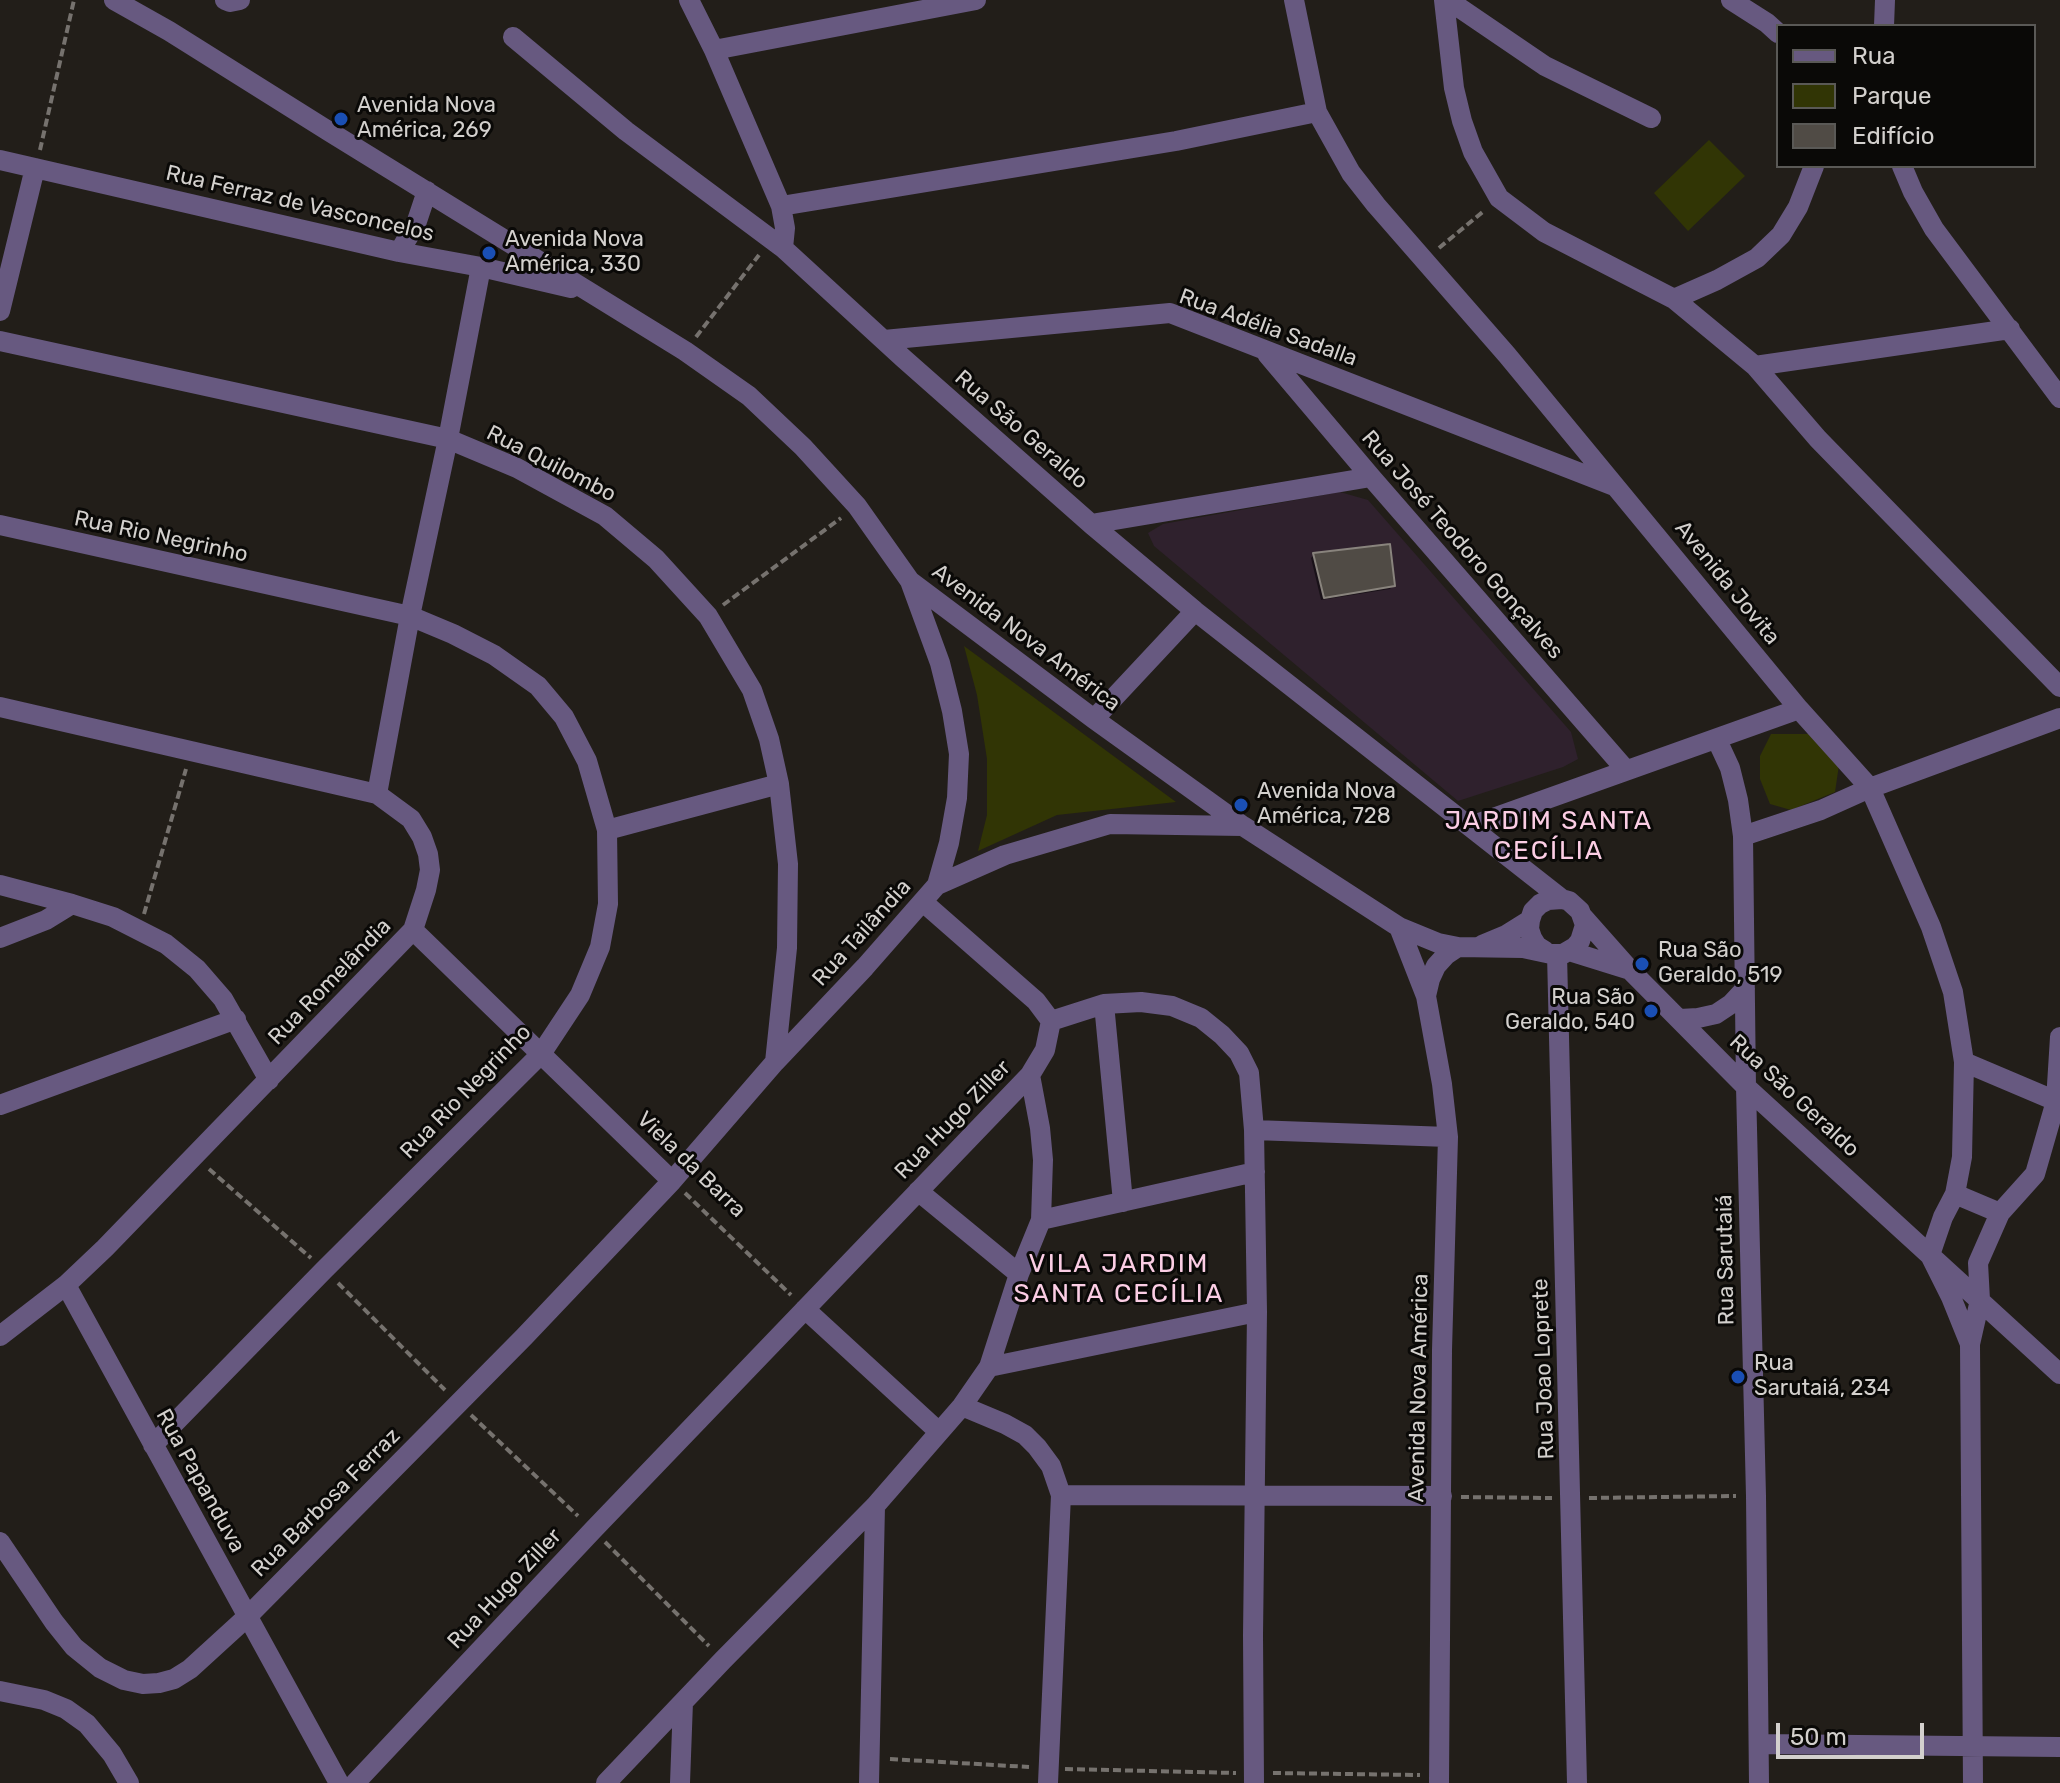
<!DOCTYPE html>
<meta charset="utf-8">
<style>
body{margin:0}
#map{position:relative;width:2060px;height:1783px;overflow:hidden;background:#221e19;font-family:Rubik,sans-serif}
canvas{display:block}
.legend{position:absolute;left:1776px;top:24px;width:260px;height:144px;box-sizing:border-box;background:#0a0907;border:2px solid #5a5956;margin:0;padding:10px 14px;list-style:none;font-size:24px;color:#d3d0cd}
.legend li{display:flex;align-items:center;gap:16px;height:40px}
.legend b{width:40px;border:2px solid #5a5956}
.scale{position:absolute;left:1776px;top:1723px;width:148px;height:36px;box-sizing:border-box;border:4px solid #d3d0cd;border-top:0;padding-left:10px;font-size:24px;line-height:28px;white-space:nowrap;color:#d3d0cd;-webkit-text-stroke:6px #0a0907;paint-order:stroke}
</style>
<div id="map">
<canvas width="2060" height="1783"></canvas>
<ul class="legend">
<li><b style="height:10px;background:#675980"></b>Rua</li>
<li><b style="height:22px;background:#313505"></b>Parque</li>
<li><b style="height:22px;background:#504b45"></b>Edifício</li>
</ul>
<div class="scale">50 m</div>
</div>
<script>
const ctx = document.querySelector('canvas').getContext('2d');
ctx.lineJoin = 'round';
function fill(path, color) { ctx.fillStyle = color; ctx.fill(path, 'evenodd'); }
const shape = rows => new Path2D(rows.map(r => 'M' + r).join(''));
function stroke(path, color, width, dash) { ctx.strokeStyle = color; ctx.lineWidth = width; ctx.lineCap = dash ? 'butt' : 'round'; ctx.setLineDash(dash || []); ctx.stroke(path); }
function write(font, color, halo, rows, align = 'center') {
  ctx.font = font + ' Rubik,sans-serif'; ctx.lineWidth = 6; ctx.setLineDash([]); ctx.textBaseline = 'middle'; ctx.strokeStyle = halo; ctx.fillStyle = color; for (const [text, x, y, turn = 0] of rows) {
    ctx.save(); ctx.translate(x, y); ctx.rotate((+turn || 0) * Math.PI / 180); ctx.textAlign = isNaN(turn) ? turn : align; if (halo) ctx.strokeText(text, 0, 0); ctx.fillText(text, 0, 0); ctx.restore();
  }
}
const education = shape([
 [1340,492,1368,500,1571,732,1578,759,1563,767,1458,801,1154,546,1148,533,1163,524]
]);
const green = shape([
 [1709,140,1745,176,1688,231,1654,193],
 [964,646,1176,802,1057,815,978,851,987,815,987,759,977,695],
 [1771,734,1809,734,1839,765,1835,792,1791,810,1770,804,1760,779,1760,756]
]);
const shadow = shape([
 [1314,555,1393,585,1390,589,1321,600,1311,558]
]);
const building = shape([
 [1390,544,1395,586,1324,598,1313,553,1390,544]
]);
const path = shape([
 [40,150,74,0],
 [1439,248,1485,210],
 [696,337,759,255],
 [723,605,841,518],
 [144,914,186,769],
 [209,1169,311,1258],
 [685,1193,791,1295],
 [338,1283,445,1390],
 [471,1415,578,1516],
 [1461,1497,1552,1498],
 [1589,1498,1736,1496],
 [605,1542,709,1646],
 [890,1759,1029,1767],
 [1065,1769,1236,1773],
 [1273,1773,1420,1775]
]);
const minor = shape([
 [114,0,169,31,330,132,685,351,749,396,803,447,857,506,910,581,1094,719,1243,826,1399,927,1438,943,1458,947,1523,948,1551,954,1563,954,1575,947,1580,941,1585,925,1580,911,1569,901,1562,899,1548,900,1540,904,1533,911,1530,920,1529,929,1532,938,1537,946,1545,951],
 [225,0,230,2,240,0],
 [689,0,714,50,781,206,785,228,783,248],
 [1294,0,1317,112,1351,173,1376,205,1507,355,1799,709,1870,788,1931,927,1953,992,1964,1062,1962,1157,1955,1194,1943,1217,1930,1255,1951,1297,1970,1344],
 [1444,0,1454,88,1462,121,1473,152,1499,198,1544,232,1674,299,1717,280,1757,258,1781,235,1798,207,1814,166],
 [1448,0,1545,66,1651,118],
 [1731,0,1767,23,1778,33],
 [1884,26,1885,0],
 [513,37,626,131,783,248,903,358,1091,524,1195,611,1562,899],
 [714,50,976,0],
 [0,160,399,252,481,267,571,288],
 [1902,166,1913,192,1934,229,2060,398],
 [781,206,1176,141,1317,112],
 [399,252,416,224,427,191],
 [1674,299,1755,366,1818,439,2060,687],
 [0,311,35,168],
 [884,340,1170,313,1614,486],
 [0,341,448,439,517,468,605,516,656,559,708,616,752,690,769,739,779,784,788,864,787,948,775,1062],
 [1267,354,1371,477,1626,770],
 [1755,366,2010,329],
 [1091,524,1371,477],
 [0,525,410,616,453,634,494,655,538,686,564,717,587,761,607,830,608,904,600,947,580,995,541,1054,324,1270,153,1445],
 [0,707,377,794,411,819,422,837,428,854,430,870,426,890,413,930,105,1248,66,1285,0,1336],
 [1094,719,1195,611],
 [1717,740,1730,768,1738,800,1743,836,1746,1087,1756,1496,1759,1783],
 [377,794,410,616,448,439,481,267],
 [1471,826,1799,709],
 [607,830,779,784],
 [1743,836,1821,810,1870,788,2060,718],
 [0,885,72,904,113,917,166,944,197,969,223,999,269,1080],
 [937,885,1005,855,1110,824,1243,826],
 [923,902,1036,1001,1051,1021],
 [1583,917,1630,970,1746,1087,2060,1374],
 [1399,927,1426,996,1442,1084,1448,1137,1442,1350,1439,1783],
 [413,930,672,1181],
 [0,938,46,920,72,904],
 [1482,945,1506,935,1530,920],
 [1569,951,1630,970],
 [1557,954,1577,1783],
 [1426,996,1430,979,1436,966,1446,955,1458,947],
 [1104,1004,1123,1202],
 [1680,1019,1698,1018,1716,1014,1731,1004,1745,989],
 [1964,1062,2056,1101,2060,1105],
 [0,1105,236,1019],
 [1254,1130,1448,1137],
 [918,1191,1019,1274],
 [1955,1194,2000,1213,2035,1174,2056,1101,2060,1037],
 [1041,1220,1255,1172],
 [66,1285,339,1783],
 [805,1309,938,1431],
 [989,1367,1257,1312],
 [962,1406,1005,1424,1025,1435,1037,1447,1051,1466,1061,1495,1048,1783],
 [1061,1495,1442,1496],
 [0,1542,54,1622,74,1647,100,1668,124,1680,143,1684,159,1683,174,1679,190,1669,247,1617,524,1337,672,1181,775,1062,865,967,937,885,949,843,957,798,959,754,952,711,940,663,910,581],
 [0,1691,44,1700,66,1709,87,1724,112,1754,129,1783],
 [1759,1744,2060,1747],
 [355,1783,593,1530,1030,1075,1045,1050,1051,1021,1104,1004,1141,1002,1172,1006,1201,1018,1222,1035,1239,1053,1249,1073,1254,1130,1257,1312,1253,1635,1254,1783],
 [606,1783,723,1660,875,1506,962,1406,989,1367,1019,1274,1041,1220,1043,1160,1040,1128,1030,1075],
 [680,1783,683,1702],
 [869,1783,875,1506],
 [1973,1783,1970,1344,1980,1300,1978,1263,2000,1213]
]);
const markers = [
 [341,119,8,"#1a4fb4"],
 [489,253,8,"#1a4fb4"],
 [1241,805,8,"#1a4fb4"],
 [1642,964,8,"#1a4fb4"],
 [1651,1011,8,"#1a4fb4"],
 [1738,1377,8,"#1a4fb4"]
];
const poiNames = [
 ["Avenida Nova",357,106],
 ["América, 269",357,131],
 ["Avenida Nova",505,240],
 ["América, 330",505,265],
 ["Avenida Nova",1257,792],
 ["América, 728",1257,817],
 ["Rua São",1658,951],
 ["Geraldo, 519",1658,976],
 ["Rua São",1635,998,"right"],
 ["Geraldo, 540",1635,1023,"right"],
 ["Rua",1754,1364],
 ["Sarutaiá, 234",1754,1389]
];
const streetNames = [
 ["Rua Ferraz de Vasconcelos",300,204,13],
 ["Rua Adélia Sadalla",1268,328,20],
 ["Rua São Geraldo",1021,430,41],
 ["Rua Quilombo",551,464,27],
 ["Rua Rio Negrinho",161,537,12],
 ["Rua José Teodoro Gonçalves",1462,545,49],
 ["Avenida Jovita",1727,583,51],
 ["Avenida Nova América",1026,638,37],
 ["Rua Tailândia",862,933,-48],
 ["Rua Romelândia",330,982,-46],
 ["Rua Rio Negrinho",466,1092,-46],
 ["Rua São Geraldo",1794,1096,43],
 ["Rua Hugo Ziller",953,1120,-46],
 ["Viela da Barra",691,1165,44],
 ["Rua Sarutaiá",1726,1260,-91],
 ["Rua Joao Loprete",1544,1369,-92],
 ["Avenida Nova América",1419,1388,-89],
 ["Rua Papanduva",200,1481,61],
 ["Rua Barbosa Ferraz",326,1503,-45],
 ["Rua Hugo Ziller",505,1589,-47]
];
const quarterNames = [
 ["JARDIM SANTA",1549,821],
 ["CECÍLIA",1549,851],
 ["VILA JARDIM",1119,1264],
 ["SANTA CECÍLIA",1119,1294]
];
fill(education, '#2f212d');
fill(green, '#313505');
fill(shadow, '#0007');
fill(building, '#504b45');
stroke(building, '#89847d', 2);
stroke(path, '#76726e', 4, [8, 4]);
stroke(minor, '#675980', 20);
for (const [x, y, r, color] of markers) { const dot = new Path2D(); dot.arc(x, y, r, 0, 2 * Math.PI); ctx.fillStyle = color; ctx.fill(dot); stroke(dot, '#0a0907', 3); }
write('22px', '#d3d0cd', '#0a0907', poiNames, 'left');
write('22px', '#d3d0cd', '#0a0907', streetNames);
ctx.letterSpacing = '2px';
write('26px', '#fbcde4', '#0a0907', quarterNames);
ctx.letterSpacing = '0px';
</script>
